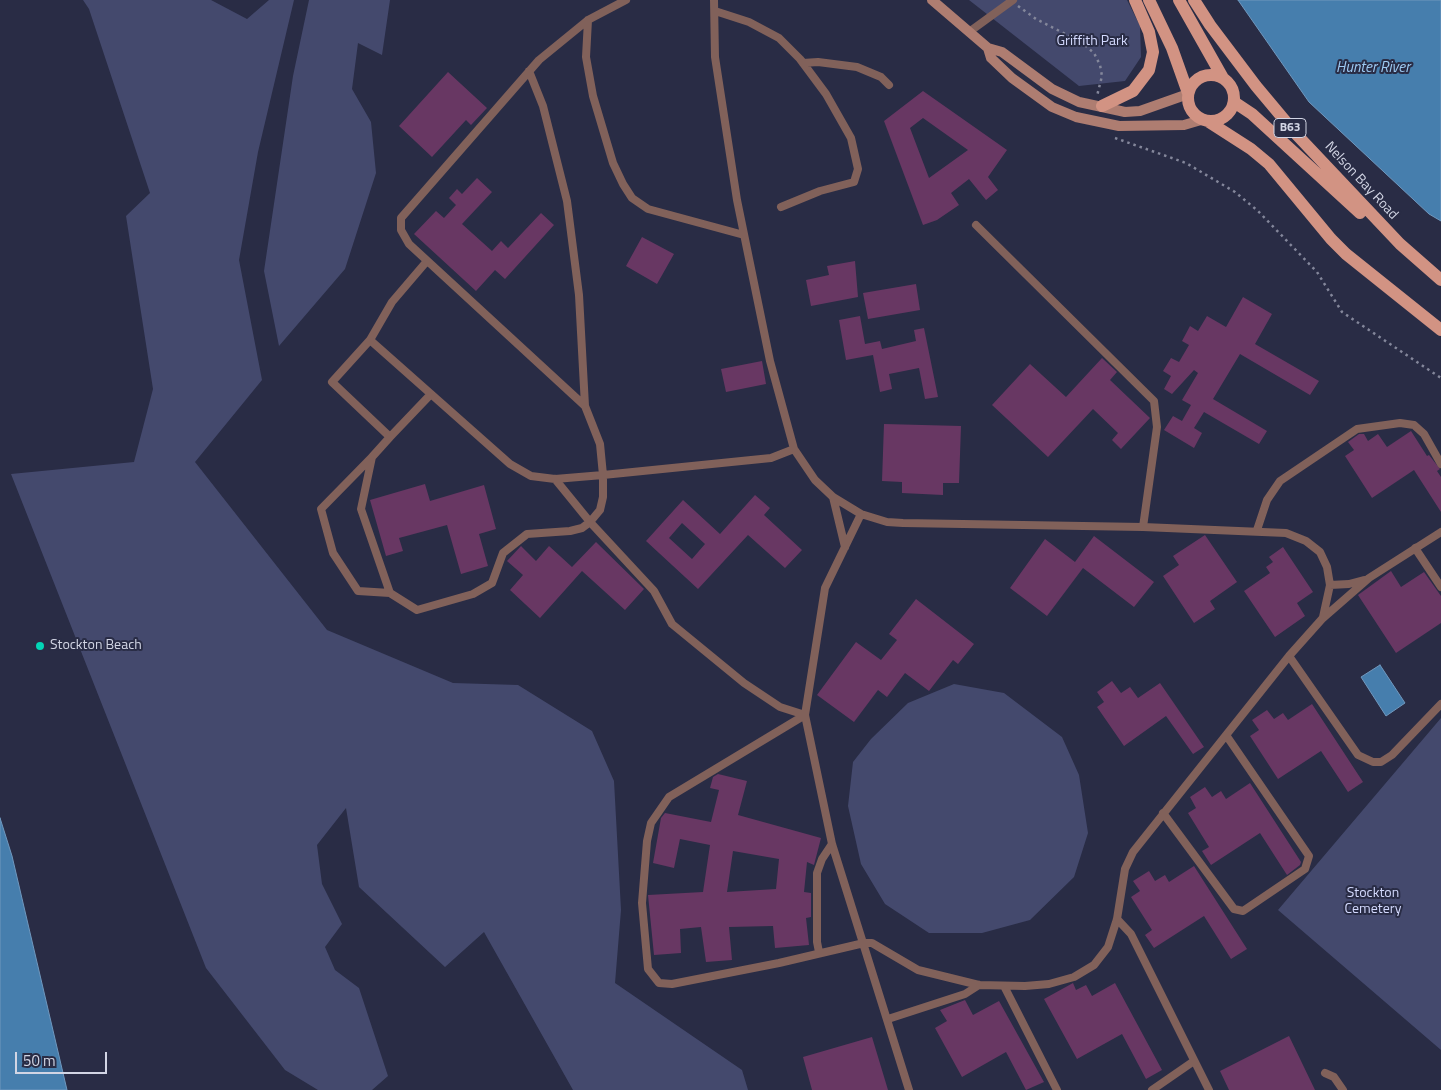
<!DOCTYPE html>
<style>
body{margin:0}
#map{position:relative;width:1441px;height:1090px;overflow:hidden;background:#292c45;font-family:"Titillium Web",sans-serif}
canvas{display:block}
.scale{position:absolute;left:15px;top:1052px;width:92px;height:22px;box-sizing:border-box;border:2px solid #d2d5e4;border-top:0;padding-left:6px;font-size:15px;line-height:18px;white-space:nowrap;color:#d2d5e4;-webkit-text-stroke:4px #292c45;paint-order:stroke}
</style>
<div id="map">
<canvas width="1441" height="1090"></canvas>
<div class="scale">50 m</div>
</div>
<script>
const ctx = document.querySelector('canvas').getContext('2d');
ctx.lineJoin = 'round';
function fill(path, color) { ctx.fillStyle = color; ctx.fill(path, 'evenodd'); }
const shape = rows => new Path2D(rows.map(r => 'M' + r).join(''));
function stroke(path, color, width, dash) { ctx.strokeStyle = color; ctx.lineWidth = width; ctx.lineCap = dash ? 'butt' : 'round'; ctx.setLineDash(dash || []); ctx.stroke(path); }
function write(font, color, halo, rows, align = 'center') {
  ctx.font = font + ' "Titillium Web",sans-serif'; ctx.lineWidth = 4; ctx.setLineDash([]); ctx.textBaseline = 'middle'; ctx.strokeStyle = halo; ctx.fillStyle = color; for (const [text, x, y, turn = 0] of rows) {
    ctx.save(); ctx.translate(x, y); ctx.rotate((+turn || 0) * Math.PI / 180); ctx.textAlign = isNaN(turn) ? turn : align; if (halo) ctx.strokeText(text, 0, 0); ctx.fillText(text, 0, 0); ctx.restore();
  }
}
const green = shape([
 [83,0,211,0,247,19,269,0,294,0,258,152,239,260,262,380,195,462,327,630,453,683,518,685,592,731,614,781,621,910,615,983,742,1070,748,1090,573,1090,484,932,445,967,359,887,346,808,317,845,322,884,342,924,325,947,335,970,359,988,388,1076,372,1090,318,1090,285,1070,206,968,11,474,134,462,153,389,126,216,150,193,89,9],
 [309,0,390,0,382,55,358,43,352,89,371,122,376,173,345,269,279,346,264,271,293,76],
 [969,0,1127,0,1140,26,1141,57,1125,81,1079,86],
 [954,684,1004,693,1062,737,1079,775,1088,833,1074,877,1030,920,982,933,929,933,885,904,861,864,848,806,853,762,871,739,908,703],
 [1441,718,1441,1050,1278,910]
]);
const water = shape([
 [1238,0,1441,0,1441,221,1429,214,1309,102,1238,0],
 [1380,665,1405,703,1386,716,1361,677,1380,665],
 [0,818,12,856,67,1090,0,1090,0,818]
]);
const building = shape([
 [448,72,487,108,471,125,466,120,432,157,399,126],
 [923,91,1007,150,988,177,998,190,986,200,969,179,951,193,959,205,937,220,923,225,884,121],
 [923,118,968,150,929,178,910,128],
 [477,178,492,192,462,224,492,251,501,241,508,248,541,213,554,225,505,279,495,270,476,291,414,234,436,211,444,218,456,205,449,198,457,189,462,194],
 [642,237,674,254,657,284,626,266],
 [855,261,858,297,811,306,806,280,829,275,827,266],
 [916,284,920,310,868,319,863,293],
 [1243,297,1272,314,1255,344,1319,381,1310,395,1240,354,1213,399,1267,431,1259,444,1204,412,1194,428,1202,433,1194,448,1164,430,1173,416,1182,421,1191,405,1182,400,1198,373,1194,370,1172,394,1164,389,1171,376,1163,371,1171,358,1179,362,1189,345,1182,341,1190,326,1198,331,1207,316,1226,327],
 [860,316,865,344,880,341,882,349,916,341,914,330,924,328,938,397,925,399,919,368,889,374,892,389,880,392,873,355,846,360,839,320],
 [1102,358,1117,372,1110,380,1150,418,1121,449,1112,440,1118,433,1093,409,1048,457,992,405,1030,364,1066,397],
 [762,361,766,384,726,392,721,369],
 [884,424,961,426,959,483,943,483,943,495,902,493,902,482,882,481],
 [1411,431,1427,456,1429,455,1440,469,1437,471,1441,477,1441,512,1414,470,1372,498,1345,456,1354,450,1348,442,1359,434,1364,434,1368,441,1378,434,1387,447],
 [425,484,430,501,484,485,496,529,479,534,488,566,461,574,447,525,399,538,403,551,386,556,370,500],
 [755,495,770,508,764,515,802,550,785,568,748,535,698,589,646,541,683,500,720,534],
 [682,523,705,544,692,559,669,538],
 [1205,535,1237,582,1210,601,1215,609,1194,623,1163,576,1179,565,1173,556],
 [1094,536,1154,582,1134,607,1083,568,1047,616,1010,588,1045,539,1075,562],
 [596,542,644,589,625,610,582,571,540,618,510,590,523,575,507,561,521,546,536,561,549,546,572,567],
 [1283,547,1313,592,1297,603,1305,616,1275,637,1244,591,1270,573,1266,567,1273,562,1269,557],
 [1391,571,1401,587,1424,572,1441,596,1441,623,1396,653,1358,595],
 [916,599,974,644,958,664,953,660,929,691,905,673,887,697,878,690,854,722,817,695,856,642,881,660,897,640,889,634],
 [1112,681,1121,693,1130,687,1138,698,1160,683,1204,747,1193,754,1166,716,1124,746,1097,707,1104,702,1097,692],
 [1312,704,1363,782,1348,792,1321,751,1278,779,1250,736,1259,730,1252,720,1267,710,1274,719,1283,713,1288,720],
 [718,774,747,781,738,815,821,838,814,865,807,862,804,892,811,893,811,917,806,918,809,945,775,948,773,926,729,927,732,960,706,962,701,927,680,929,681,953,654,955,648,895,703,892,710,845,680,839,674,868,653,863,661,818,665,813,711,822,719,790,710,788,713,777],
 [733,851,779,859,776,889,727,892],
 [1250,783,1301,862,1300,865,1287,875,1260,833,1211,865,1202,851,1209,847,1188,813,1196,808,1190,797,1205,787,1212,797,1221,791,1226,799],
 [1194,866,1247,949,1231,959,1204,916,1154,948,1145,935,1152,930,1131,897,1140,891,1133,881,1149,871,1155,881,1165,875,1169,882],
 [1073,983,1076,990,1086,985,1092,996,1115,983,1162,1070,1146,1079,1122,1034,1077,1059,1044,999],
 [965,1000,973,1015,999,1001,1044,1082,1026,1090,1006,1052,962,1077,935,1028,947,1021,940,1010],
 [1289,1036,1315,1090,1229,1090,1220,1071],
 [872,1037,888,1090,812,1090,803,1057]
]);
const path = shape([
 [1018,6,1036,19,1081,42,1094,53,1100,65,1102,76,1097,96],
 [1115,138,1186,163,1235,192,1258,211,1317,272,1342,312,1441,378]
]);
const lane = shape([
 [714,0,715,57,737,200,770,361,794,449,815,480,833,497,861,514,887,522,903,523,1143,527,1286,533,1306,541,1320,552,1327,567,1330,585,1323,617],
 [715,11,749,22,779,38,800,59,826,94,851,138,858,169,854,182,820,191,781,207],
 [588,20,586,57,593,96,613,163,623,184,632,198,648,209,744,235],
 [969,32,1013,0],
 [803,63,818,62,857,67,881,77,889,85],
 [529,71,543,106,567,201,579,295,585,406],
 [976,225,1154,401,1157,427,1143,527],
 [427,261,392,302,370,340,510,464,531,476,555,479,603,475,600,444,585,406,409,244,401,230,401,218,539,60,588,20,626,0],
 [370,340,332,382,390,437,372,457,361,509,390,593],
 [390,437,431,394],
 [794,449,771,458,603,475,603,497,600,510,590,522,654,591,672,624,744,683,780,707,805,715],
 [372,457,321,509,333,553,358,591,390,593,417,610,473,594,492,583,503,553,527,534,570,531,582,528,590,522,555,479],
 [833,497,845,547],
 [861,514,825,588,805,715,832,844,909,1090],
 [1257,530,1267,500,1280,481,1357,429,1400,423,1414,425,1424,434,1441,464],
 [1415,548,1441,587],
 [1330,585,1349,584,1364,580],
 [1289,656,1358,755,1373,762,1381,762,1392,755,1441,704],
 [805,715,669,797,651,823,647,841,642,903,648,969,659,983,672,984,779,963,864,943,872,943,918,970,979,985,1025,986,1049,984,1074,977,1094,965,1108,947,1117,919,1125,869,1133,852,1289,656,1322,619,1369,578,1441,532],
 [1163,813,1234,909,1243,911,1305,869,1309,856,1226,735],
 [1117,919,1131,934,1209,1090],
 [819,952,817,942,817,873,822,859,832,844],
 [1004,986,1057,1090],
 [888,1019,965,994,979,985],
 [1325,1073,1334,1077,1343,1090],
 [1152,1090,1194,1061]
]);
const secondary = shape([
 [932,0,988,48,1002,52,1052,89,1079,102,1125,112,1140,111,1188,94],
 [988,48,991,58,1012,78,1052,107,1076,117,1119,126,1184,125,1201,120]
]);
const primary = shape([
 [1149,0,1172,48,1188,93],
 [1179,0,1223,78],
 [1194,0,1210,25,1256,86,1297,135,1400,244,1441,280],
 '1188 98a23 23 0 1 1 46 0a23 23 0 1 1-46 0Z',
 [1234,102,1252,114,1360,213],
 [1102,106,1133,91,1149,70,1153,52,1149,32,1135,0],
 [1209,122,1251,149,1269,164,1331,239,1346,254,1441,330]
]);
const markers = [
 [40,646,5,"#03d5b6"]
];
const shields = [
 [1290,128,32]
];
const shieldNames = [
 ["B63",1290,128]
];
const parkNames = [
 ["Griffith Park",1092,42],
 ["Stockton",1373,894],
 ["Cemetery",1373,910]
];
const streetNames = [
 ["Nelson Bay Road",1361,181,47]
];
const poiNames = [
 ["Stockton Beach",50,646]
];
const waterNames = [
 ["Hunter River",1373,68]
];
fill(green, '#44496d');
fill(water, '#467ead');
stroke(water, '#7098be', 1);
fill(building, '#683763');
stroke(path, '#84879b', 2.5, [2.5, 4]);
stroke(lane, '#81615a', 8);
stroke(secondary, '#ae7d71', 10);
stroke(primary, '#d29383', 12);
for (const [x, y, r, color] of markers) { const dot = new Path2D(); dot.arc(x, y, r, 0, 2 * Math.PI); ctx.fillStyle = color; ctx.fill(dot); stroke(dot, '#292c45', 2); }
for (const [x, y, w] of shields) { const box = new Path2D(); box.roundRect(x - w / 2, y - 9.5, w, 19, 4); ctx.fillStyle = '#292c45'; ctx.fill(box); stroke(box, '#d2d5e4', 1); }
write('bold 12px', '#d2d5e4', null, shieldNames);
write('14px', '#d4dafe', '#292c45', parkNames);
write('14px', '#d2d5e4', '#292c45', streetNames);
write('14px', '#d2d5e4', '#292c45', poiNames, 'left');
write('italic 15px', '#9ecbf4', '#292c45', waterNames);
</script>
